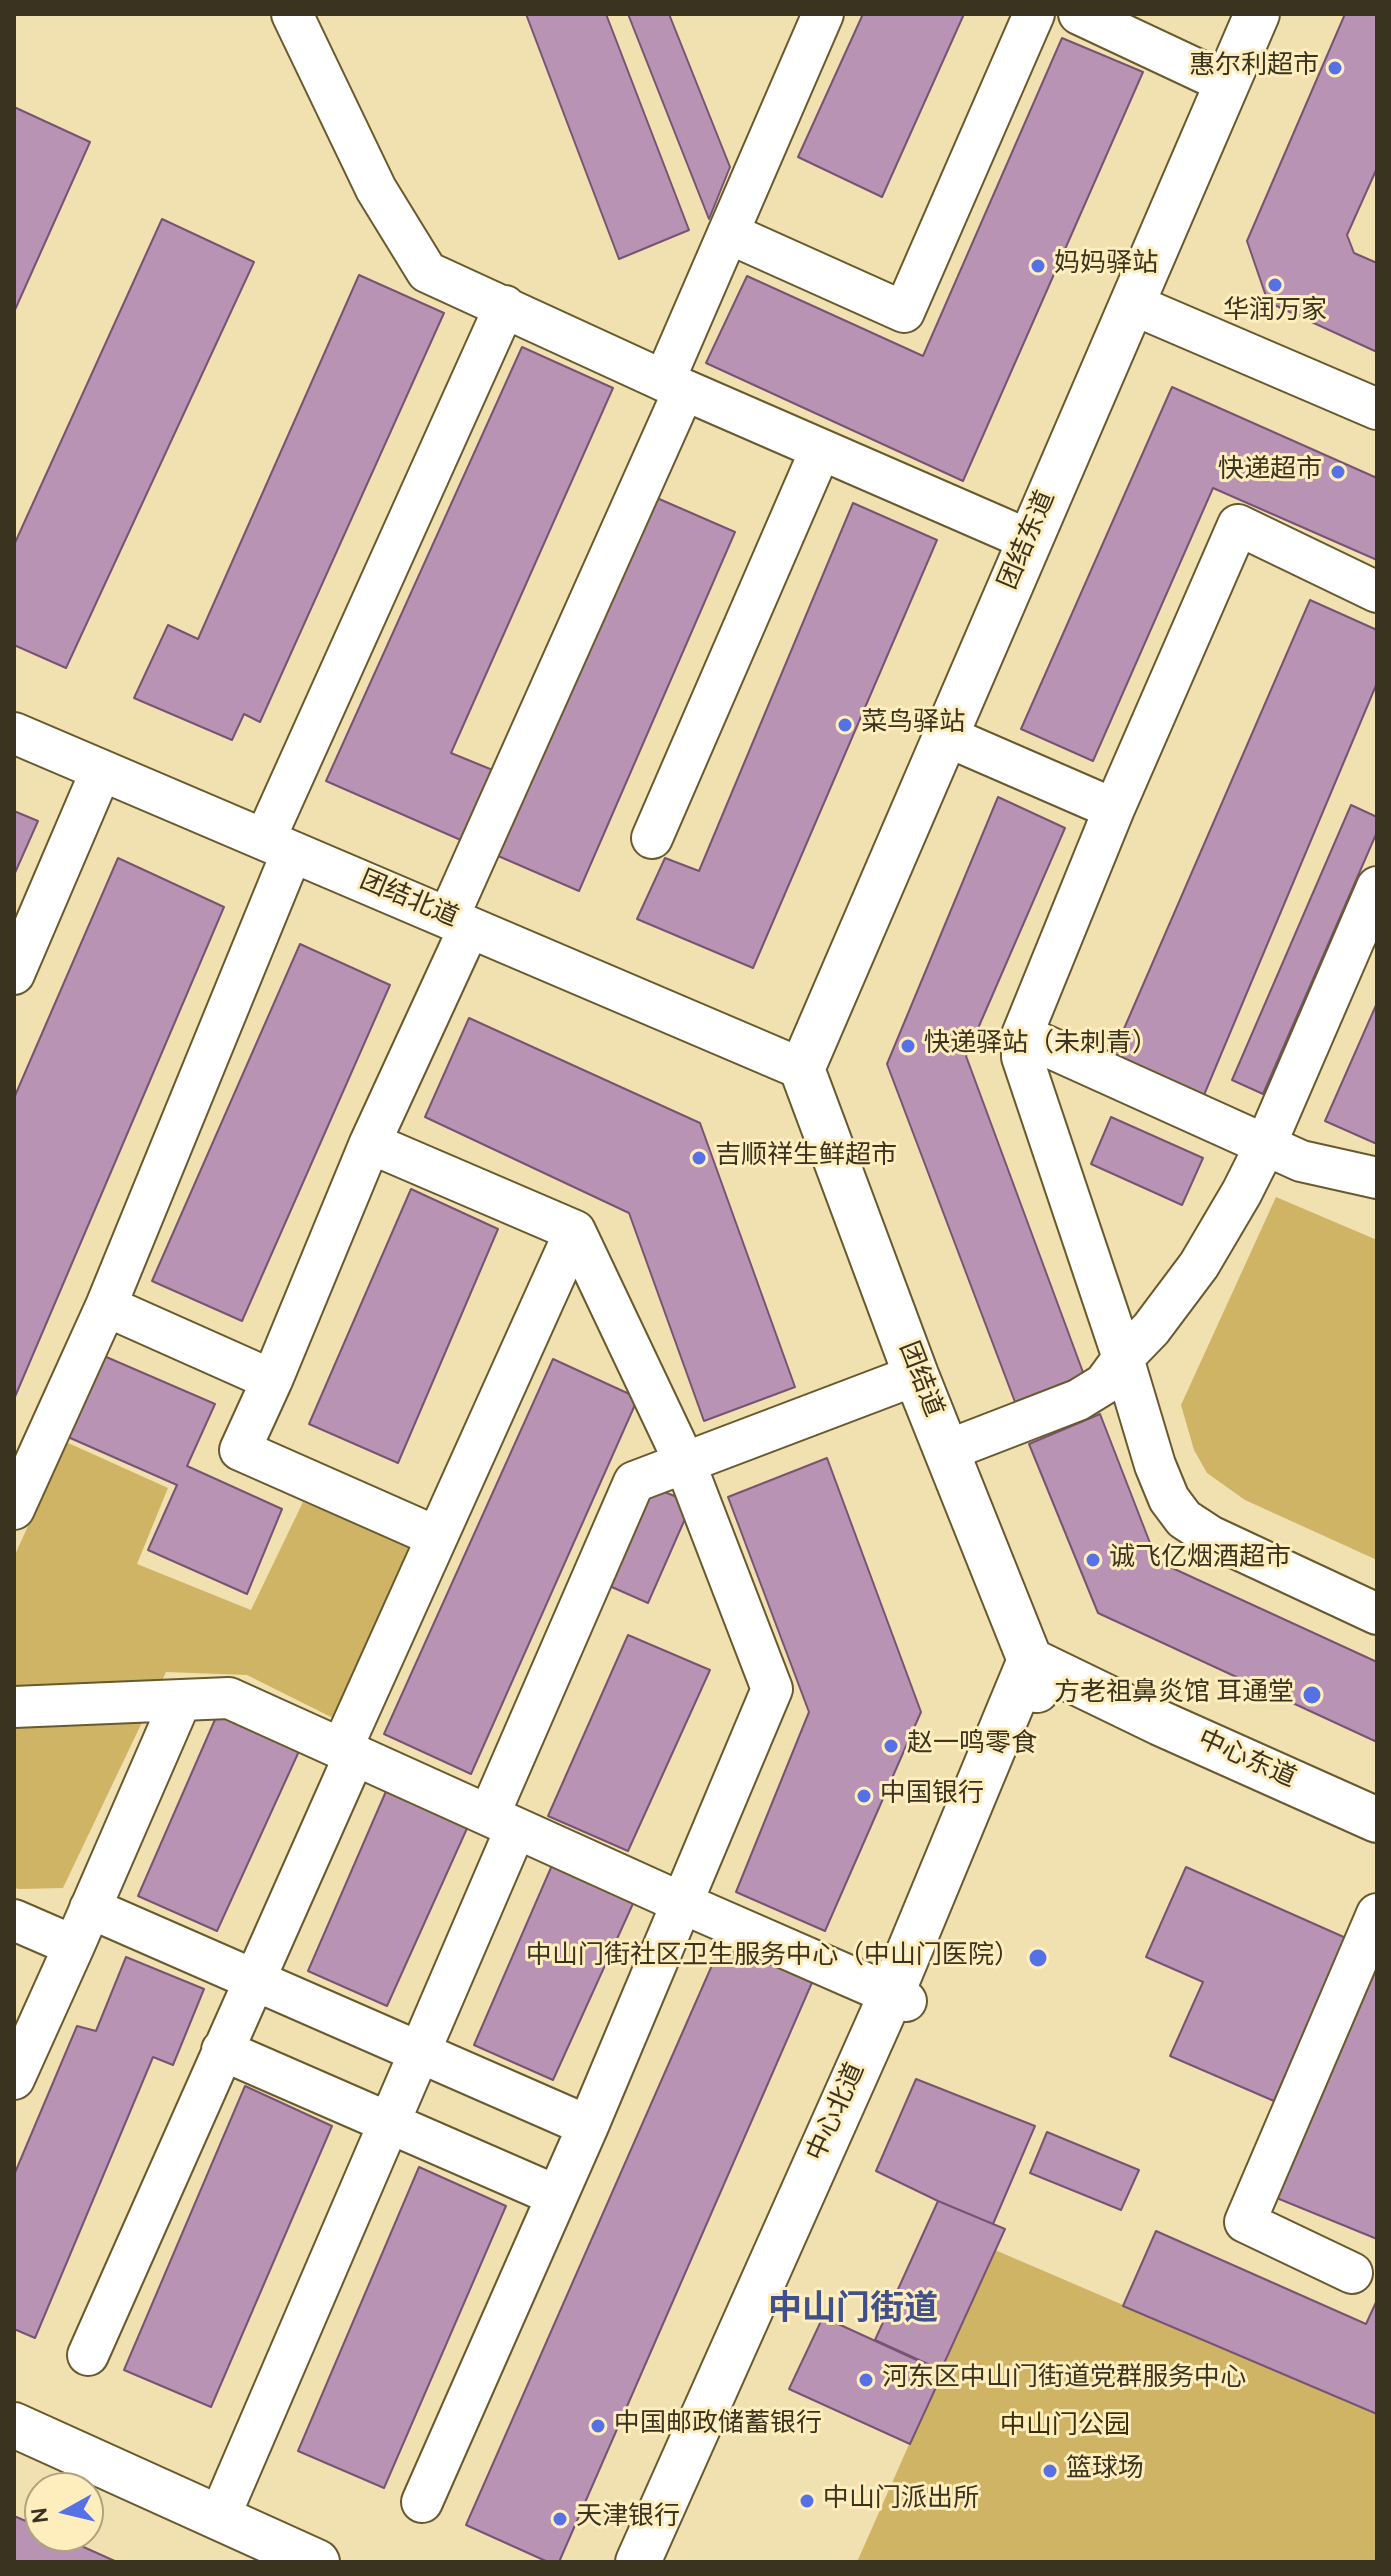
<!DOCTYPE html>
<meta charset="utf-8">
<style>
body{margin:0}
#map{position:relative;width:1391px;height:2576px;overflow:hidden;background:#f1e0b0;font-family:Overpass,sans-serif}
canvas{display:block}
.frame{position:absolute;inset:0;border:16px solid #3a3320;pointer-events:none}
.north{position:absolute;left:24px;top:2472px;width:80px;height:80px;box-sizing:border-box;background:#feedbd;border:2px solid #b0a37e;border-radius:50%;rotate:262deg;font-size:22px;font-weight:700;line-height:32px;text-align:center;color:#3a3320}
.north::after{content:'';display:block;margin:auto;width:28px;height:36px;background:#5670e6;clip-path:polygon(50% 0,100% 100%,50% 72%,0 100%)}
</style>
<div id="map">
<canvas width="1391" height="2576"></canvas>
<div class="frame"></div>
<div class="north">N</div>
</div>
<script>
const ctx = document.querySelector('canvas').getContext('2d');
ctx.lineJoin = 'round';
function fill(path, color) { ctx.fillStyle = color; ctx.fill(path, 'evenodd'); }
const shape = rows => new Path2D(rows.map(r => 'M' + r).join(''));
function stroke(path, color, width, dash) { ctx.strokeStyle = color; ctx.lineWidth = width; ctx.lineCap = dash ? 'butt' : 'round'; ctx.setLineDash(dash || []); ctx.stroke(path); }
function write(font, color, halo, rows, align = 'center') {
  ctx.font = font + ' Overpass,"Noto Sans SC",sans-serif'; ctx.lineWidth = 6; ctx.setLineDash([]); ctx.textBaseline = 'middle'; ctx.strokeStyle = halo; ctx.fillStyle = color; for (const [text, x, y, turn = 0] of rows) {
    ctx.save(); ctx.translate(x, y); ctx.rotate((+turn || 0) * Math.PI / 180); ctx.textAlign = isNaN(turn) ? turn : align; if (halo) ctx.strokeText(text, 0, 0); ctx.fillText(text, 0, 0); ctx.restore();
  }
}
const green = shape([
 [1276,1197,1377,1240,1377,1560,1245,1500,1207,1473,1194,1450,1181,1405],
 [66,1442,168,1488,137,1564,251,1610,303,1502,409,1546,335,1719,247,1675,166,1672,63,1888,20,1889,14,1888,14,1557],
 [995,2250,1377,2414,1377,2562,857,2562]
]);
const building = shape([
 [526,14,606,14,689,230,619,259,526,14],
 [628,14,669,14,730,167,709,219,628,14],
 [863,14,964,14,882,197,798,157,863,14],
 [1345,14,1377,14,1377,168,1347,235,1354,253,1377,263,1377,352,1268,302,1247,241,1345,14],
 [1062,38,1143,72,963,481,706,363,747,276,923,356,1062,38],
 [14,107,90,142,14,312,14,107],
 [162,219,254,262,66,668,14,645,14,545,162,219],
 [359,275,444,313,260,722,244,714,232,740,134,698,168,625,198,639,359,275],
 [522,347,613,388,451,753,495,771,463,841,326,781,522,347],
 [1172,387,1377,478,1377,560,1213,488,1093,761,1021,729,1172,387],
 [650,495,735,532,579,891,489,852,650,495],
 [853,503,937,540,753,968,637,919,665,858,699,871,853,503],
 [1310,600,1377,630,1377,683,1201,1102,1110,1061,1310,600],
 [998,797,1065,828,966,1056,1084,1375,1015,1402,887,1064,998,797],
 [1351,805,1377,817,1377,832,1263,1094,1232,1080,1351,805],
 [14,811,38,821,14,875,14,811],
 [118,858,224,907,14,1399,14,1098,118,858],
 [300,944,390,985,242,1321,152,1281,300,944],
 [1377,1003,1377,1144,1325,1121,1377,1003],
 [469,1018,700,1123,795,1387,704,1421,629,1213,425,1117,469,1018],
 [1111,1117,1203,1158,1182,1205,1091,1164,1111,1117],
 [411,1189,498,1229,398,1463,309,1424,411,1189],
 [104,1356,215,1404,187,1466,282,1509,247,1594,148,1550,177,1485,68,1437,104,1356],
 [553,1359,638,1398,471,1774,384,1734,553,1359],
 [1100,1414,1157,1561,1377,1662,1377,1742,1098,1613,1029,1444,1100,1414],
 [827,1458,921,1712,825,1931,736,1892,809,1712,728,1497,827,1458],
 [647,1485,692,1503,648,1603,605,1584,647,1485],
 [628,1635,710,1670,628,1851,548,1816,628,1635],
 [217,1715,300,1749,217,1931,138,1896,217,1715],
 [387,1789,469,1824,387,2006,308,1971,387,1789],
 [553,1863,636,1897,553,2080,474,2045,553,1863],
 [1186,1867,1346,1938,1274,2101,1170,2056,1203,1982,1146,1957,1186,1867],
 [724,1938,814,1978,559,2562,548,2562,466,2525,724,1938],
 [1377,1948,1377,2239,1267,2194,1377,1948],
 [126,1957,204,1989,173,2065,153,2057,35,2338,14,2329,14,2175,77,2026,96,2031,126,1957],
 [916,2079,1035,2126,993,2224,938,2201,876,2171,916,2079],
 [245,2086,332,2126,211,2407,124,2370,245,2086],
 [1047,2132,1139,2170,1121,2210,1030,2173,1047,2132],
 [419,2167,506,2206,384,2488,298,2451,419,2167],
 [938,2201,1005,2229,941,2370,875,2340,938,2201],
 [1156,2231,1366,2324,1377,2300,1377,2414,1123,2306,1156,2231],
 [823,2317,943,2372,910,2444,789,2389,823,2317],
 [14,2516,40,2527,40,2536,59,2536,117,2562,14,2562,14,2516]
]);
const street = shape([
 [292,14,376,189,427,272,684,390,448,918],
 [823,14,664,381,1029,540],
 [1079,14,1226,83],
 [728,233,904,312,1034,14],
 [1132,304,1377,409],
 [1377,592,1238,525,1114,809,1022,1035,1022,1057,1123,1358,1155,1465,1169,1499,1184,1519,1210,1536,1377,1614],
 [14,733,802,1069],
 [946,736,1114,809],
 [652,838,820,451],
 [265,839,505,306],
 [14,974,101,771],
 [1022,1035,1301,1161,1377,1178],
 [106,1306,272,1380,370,1143],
 [272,1380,240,1450,437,1537],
 [946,1451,1078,1400,1104,1384,1123,1358,1151,1329,1199,1265,1242,1192,1265,1146,1377,887],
 [14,1509,106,1306,292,852],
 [14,1707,229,1698,682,1903,906,2001],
 [342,1748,575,1231],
 [489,1815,634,1482,916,1375],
 [90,1908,588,2126],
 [14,1920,74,1946,181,1700],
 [222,2050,557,2196],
 [14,2079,74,1946],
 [1352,2273,1245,2222,1377,1914],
 [88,2355,355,1754],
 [422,2502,588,2126,772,1689,685,1463,575,1231,370,1143,469,928],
 [219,2518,516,1828]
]);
const secondary = shape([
 [1030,1660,1160,1723,1377,1820],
 [1037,1690,1030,1660,916,1375,802,1069,1257,14],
 [14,2425,317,2562],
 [638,2562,891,1995,1030,1660]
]);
const markers = [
 [1335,68,8,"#5670e6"],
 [1038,266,8,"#5670e6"],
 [1275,285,8,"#5670e6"],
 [1338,472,8,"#5670e6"],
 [845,725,8,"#5670e6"],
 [908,1046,8,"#5670e6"],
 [699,1158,8,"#5670e6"],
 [1093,1560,8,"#5670e6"],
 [1312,1695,10,"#5670e6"],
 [891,1746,8,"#5670e6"],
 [864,1796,8,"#5670e6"],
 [1038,1958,10,"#5670e6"],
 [866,2380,8,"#5670e6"],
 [598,2426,8,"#5670e6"],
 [1050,2471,8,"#5670e6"],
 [807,2501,8,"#5670e6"],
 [560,2519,8,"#5670e6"]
];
const poiNames = [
 ["惠尔利超市",1319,68,"right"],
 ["妈妈驿站",1054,266],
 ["华润万家",1275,313,"center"],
 ["快递超市",1322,472,"right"],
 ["菜鸟驿站",861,725],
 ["快递驿站（未刺青）",924,1046],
 ["吉顺祥生鲜超市",715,1158],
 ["诚飞亿烟酒超市",1109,1560],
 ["方老祖鼻炎馆 耳通堂",1294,1695,"right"],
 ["赵一鸣零食",907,1746],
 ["中国银行",880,1796],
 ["中山门街社区卫生服务中心（中山门医院）",1020,1958,"right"],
 ["河东区中山门街道党群服务中心",882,2380],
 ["中国邮政储蓄银行",614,2426],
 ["篮球场",1066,2471],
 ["中山门派出所",823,2501],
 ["天津银行",576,2519]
];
const streetNames = [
 ["团结东道",1029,541,-67],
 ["团结北道",408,901,23],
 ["团结道",919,1380,69],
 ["中心东道",1246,1761,24],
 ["中心北道",838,2113,-66]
];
const parkNames = [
 ["中山门公园",1065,2428]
];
const districtNames = [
 ["中山门街道",853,2312]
];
fill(green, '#d0b466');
fill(building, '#b993b4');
stroke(building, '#775473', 2);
stroke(street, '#68592e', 44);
stroke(secondary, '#68592e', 48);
stroke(street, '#fff', 40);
stroke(secondary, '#fff', 44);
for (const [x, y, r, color] of markers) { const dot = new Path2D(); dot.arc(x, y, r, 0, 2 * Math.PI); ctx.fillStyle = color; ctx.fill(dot); stroke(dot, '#feedbd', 3); }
write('26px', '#3a3320', '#feedbd', poiNames, 'left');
write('26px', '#3a3320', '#feedbd', streetNames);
write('26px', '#3b2f08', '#feedbd', parkNames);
write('bold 34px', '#40508c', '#feedbd', districtNames);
</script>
